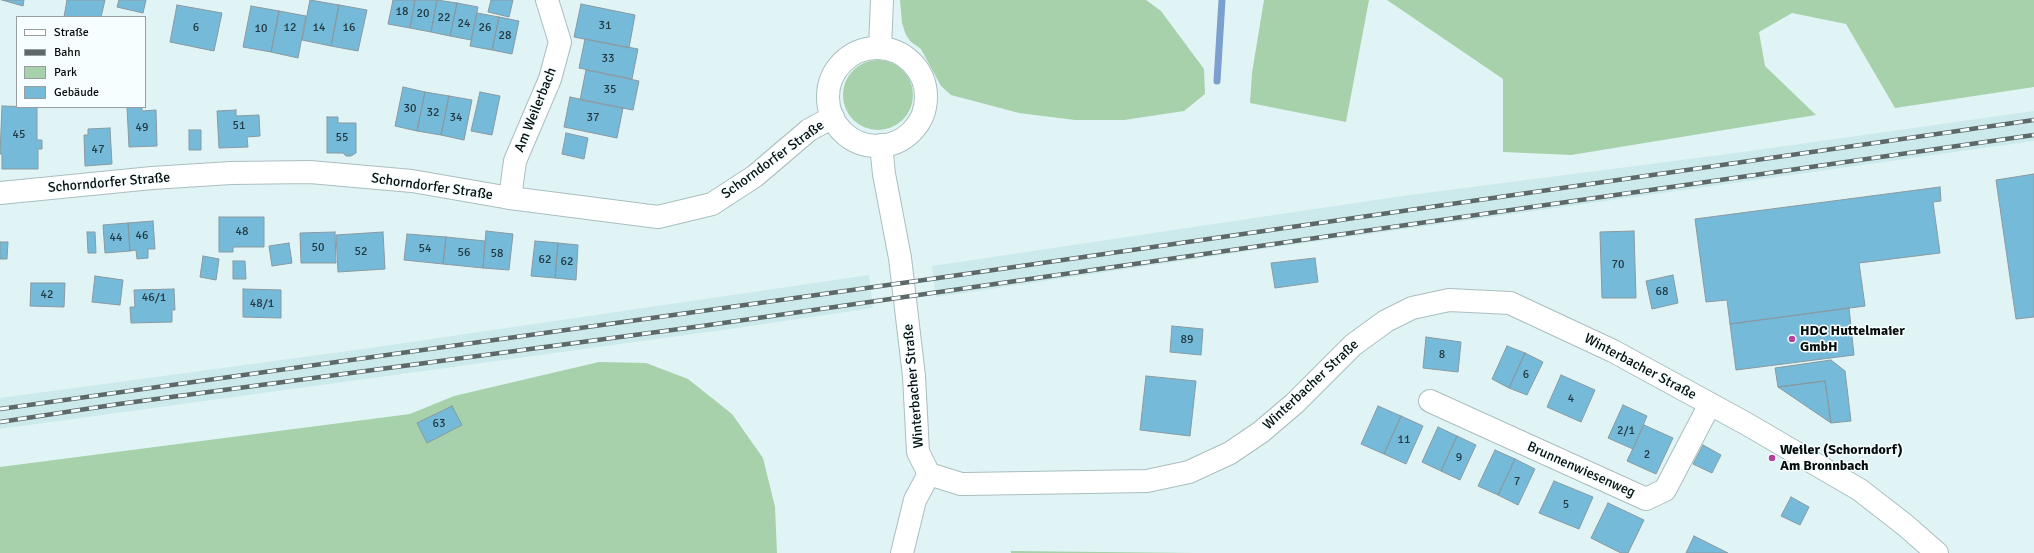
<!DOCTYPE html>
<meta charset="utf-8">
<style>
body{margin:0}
#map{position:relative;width:2034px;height:553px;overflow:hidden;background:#e0f4f5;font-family:Signika,sans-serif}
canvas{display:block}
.legend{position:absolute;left:16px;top:16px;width:130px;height:92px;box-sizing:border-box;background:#f6feff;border:1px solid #969e9f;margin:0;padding:5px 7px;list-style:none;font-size:12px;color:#070e0e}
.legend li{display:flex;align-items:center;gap:8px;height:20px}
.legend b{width:20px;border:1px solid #969e9f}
</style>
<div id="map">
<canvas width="2034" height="553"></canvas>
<ul class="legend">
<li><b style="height:5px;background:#fff"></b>Straße</li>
<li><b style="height:5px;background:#5d6969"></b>Bahn</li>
<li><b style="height:11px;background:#a6d1ab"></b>Park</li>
<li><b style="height:11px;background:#76bad9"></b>Gebäude</li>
</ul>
</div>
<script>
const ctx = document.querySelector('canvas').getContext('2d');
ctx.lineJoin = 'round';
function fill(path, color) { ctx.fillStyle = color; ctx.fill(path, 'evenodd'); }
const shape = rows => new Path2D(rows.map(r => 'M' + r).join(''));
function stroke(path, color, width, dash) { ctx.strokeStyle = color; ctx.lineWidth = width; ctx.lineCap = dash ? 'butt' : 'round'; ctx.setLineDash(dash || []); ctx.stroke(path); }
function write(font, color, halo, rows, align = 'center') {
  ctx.font = font + ' Signika,sans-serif'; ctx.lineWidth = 3; ctx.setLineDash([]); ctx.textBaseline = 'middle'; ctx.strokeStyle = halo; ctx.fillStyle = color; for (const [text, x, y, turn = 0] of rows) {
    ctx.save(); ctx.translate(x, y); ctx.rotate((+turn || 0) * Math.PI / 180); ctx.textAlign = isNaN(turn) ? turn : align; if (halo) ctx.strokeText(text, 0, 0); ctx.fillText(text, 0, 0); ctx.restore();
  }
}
const built = shape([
 [2034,111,2034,141,1277,247,936,297,932,266,1402,196,1728,154],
 [869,275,873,308,730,329,0,429,0,398,363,349]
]);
const green = shape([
 [900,0,1146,0,1161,11,1204,69,1205,94,1184,111,1124,120,1075,120,1019,113,951,95,941,86,921,49,911,42,906,35,902,23],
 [1264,0,1369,0,1346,122,1250,103,1252,73],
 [1387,0,2034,0,2034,87,1895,108,1846,24,1792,13,1759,32,1765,66,1816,115,1571,155,1503,152,1503,79],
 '843 95a35 35 0 1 1 70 0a35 35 0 1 1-70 0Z',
 [599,362,646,363,688,379,732,414,763,458,775,507,777,553,0,553,0,467,410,414,454,396],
 [1011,551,1195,553,1011,553]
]);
const stream = shape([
 [1217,81,1222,0]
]);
const building = shape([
 [2,0,24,0,23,6,2,0],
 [67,0,105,0,101,17,64,17,67,0],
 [119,0,146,0,143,13,117,7,119,0],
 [310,0,339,5,331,46,302,40,310,0],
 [393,0,415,0,410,28,388,24,393,0],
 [415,0,437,0,431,32,410,28,415,0],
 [437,0,457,3,450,36,431,32,437,0],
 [491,0,513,0,509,17,488,12,491,0],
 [457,3,478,7,471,40,450,36,457,3],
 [581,4,635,15,629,48,574,37,581,4],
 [177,5,222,13,214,51,170,42,177,5],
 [339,5,367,10,358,51,331,46,339,5],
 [251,6,279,11,271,52,243,47,251,6],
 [279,11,306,16,298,58,271,52,279,11],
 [477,13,499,17,492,50,470,46,477,13],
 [499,17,519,21,512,54,492,50,499,17],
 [585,39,638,49,632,79,579,68,585,39],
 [586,70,639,81,633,110,580,100,586,70],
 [403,87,425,92,417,131,395,126,403,87],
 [425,92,449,96,441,135,417,131,425,92],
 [480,92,500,96,492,135,471,131,480,92],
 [449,96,472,100,464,140,441,135,449,96],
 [570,97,623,108,617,138,564,127,570,97],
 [2,106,37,107,37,140,42,140,42,149,38,149,38,169,2,169,2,154,0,154,2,106],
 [127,107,142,107,142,111,156,110,157,146,129,147,127,107],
 [236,110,236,116,259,115,260,136,247,137,248,147,219,148,217,111,236,110],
 [327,117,338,117,338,123,356,123,356,153,351,156,346,156,343,153,327,153,327,117],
 [110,128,112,164,85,166,84,135,88,135,88,129,110,128],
 [189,130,201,130,201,150,189,150,189,130],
 [566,133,588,138,584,159,562,154,566,133],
 [2034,174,2034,317,2016,319,1996,180,2034,174],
 [1940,187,1941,201,1933,202,1940,253,1859,263,1865,306,1730,324,1727,300,1706,302,1695,219,1940,187],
 [219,217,264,217,264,247,233,247,233,252,219,252,219,217],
 [153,221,155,249,148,249,148,258,137,259,136,250,130,251,128,223,153,221],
 [128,223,130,251,105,253,103,225,128,223],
 [486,231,513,234,509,270,483,268,486,231],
 [1634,231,1636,298,1602,298,1600,232,1634,231],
 [87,232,95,232,96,253,88,253,87,232],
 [335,232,336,263,301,263,300,233,335,232],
 [383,232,385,269,338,272,336,235,383,232],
 [407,234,446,237,443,264,404,260,407,234],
 [446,237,485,241,483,268,443,264,446,237],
 [535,241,558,243,555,278,531,276,535,241],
 [0,242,8,242,7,259,0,259,0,242],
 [289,243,292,263,272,266,269,246,289,243],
 [558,243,578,245,576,280,555,278,558,243],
 [203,256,219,259,216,280,200,277,203,256],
 [1315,258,1318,282,1275,288,1271,263,1315,258],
 [233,261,245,261,246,279,233,279,233,261],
 [1673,275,1678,303,1652,309,1646,281,1673,275],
 [95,276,123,280,120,305,92,302,95,276],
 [31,283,65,283,64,307,30,306,31,283],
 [174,289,175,310,172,310,172,322,131,323,130,307,135,307,134,290,174,289],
 [243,289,281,290,281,318,243,317,243,289],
 [1849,308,1854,355,1736,370,1730,324,1849,308],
 [1172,326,1203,329,1201,355,1170,352,1172,326],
 [1426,337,1461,342,1458,372,1423,368,1426,337],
 [1507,346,1525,353,1509,388,1492,379,1507,346],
 [1525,353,1543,362,1527,395,1509,388,1525,353],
 [1831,360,1845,371,1851,421,1831,423,1825,381,1778,387,1775,368,1831,360],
 [1561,375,1595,390,1581,422,1547,407,1561,375],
 [1146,376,1196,381,1190,436,1140,430,1146,376],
 [1825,381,1831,423,1778,387,1825,381],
 [1623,405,1647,416,1633,449,1608,438,1623,405],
 [452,406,462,425,427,443,417,423,452,406],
 [1378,406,1401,416,1384,454,1361,444,1378,406],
 [1401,416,1423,426,1406,464,1384,454,1401,416],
 [1644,425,1673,438,1656,474,1627,461,1644,425],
 [1438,427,1457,436,1441,471,1422,462,1438,427],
 [1457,436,1476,445,1460,480,1441,471,1457,436],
 [1703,445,1721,455,1712,473,1693,464,1703,445],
 [1495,450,1515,459,1498,495,1478,486,1495,450],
 [1515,459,1535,469,1518,505,1498,495,1515,459],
 [1554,481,1593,497,1579,529,1539,513,1554,481],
 [1791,497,1809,507,1800,525,1781,516,1791,497],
 [1608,503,1644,520,1628,553,1621,553,1591,538,1608,503],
 [1694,536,1728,553,1686,553,1694,536]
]);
const minor = shape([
 [510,198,515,161,550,79,560,42,547,0],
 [1430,401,1646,499,1665,490,1710,404],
 [902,553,915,500,929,474]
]);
const tertiary = shape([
 [880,48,882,0],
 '828 97a49 49 0 1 1 98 0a49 49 0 1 1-98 0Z',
 [881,145,884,174,900,258,914,376,918,452,929,474,961,484,966,484,1147,481,1189,472,1230,453,1261,432,1295,403,1353,345,1386,321,1412,308,1449,300,1510,303,1613,351,1745,423,1860,490,1905,525,1937,553],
 [0,193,152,178,231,173,310,172,412,181,510,198,658,217,712,204,755,176,809,130,833,117]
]);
const rail = shape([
 [0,409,931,279,2034,120],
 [0,422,119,404,702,326,2034,135]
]);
const markers = [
 [1792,339,4,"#b4429c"],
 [1772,458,4,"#b4429c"]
];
const numberNames = [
 ["18",402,12],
 ["20",423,14],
 ["22",444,18],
 ["24",464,24],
 ["31",605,26],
 ["6",196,28],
 ["12",290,28],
 ["14",319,28],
 ["16",349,28],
 ["26",485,28],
 ["10",261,29],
 ["28",505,36],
 ["33",608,59],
 ["35",610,90],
 ["30",410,109],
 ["32",433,113],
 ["34",456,118],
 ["37",593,118],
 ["51",239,126],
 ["49",142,128],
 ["45",19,135],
 ["55",342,138],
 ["47",98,150],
 ["48",242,232],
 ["46",142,236],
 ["44",116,238],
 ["50",318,248],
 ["54",425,249],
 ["52",361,252],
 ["56",464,253],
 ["58",497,254],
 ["62",545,260],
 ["62",567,262],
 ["70",1618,265],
 ["68",1662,292],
 ["42",47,295],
 ["46/1",154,298],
 ["48/1",262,304],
 ["89",1187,340],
 ["8",1442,355],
 ["6",1526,375],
 ["4",1571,399],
 ["63",439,424],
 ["2/1",1626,431],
 ["11",1404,440],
 ["2",1647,455],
 ["9",1459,458],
 ["7",1517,482],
 ["5",1566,505]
];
const streetNames = [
 ["Am Weilerbach",536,110,-68],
 ["Schorndorfer Straße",773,160,-36],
 ["Schorndorfer Straße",109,183,-5],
 ["Schorndorfer Straße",432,187,8],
 ["Winterbacher Straße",1640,367,28],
 ["Winterbacher Straße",1311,385,-43],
 ["Winterbacher Straße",914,386,-95],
 ["Brunnenwiesenweg",1581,470,24]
];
const poiNames = [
 ["HDC Huttelmaier",1800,331],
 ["GmbH",1800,347],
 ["Weiler (Schorndorf)",1780,450],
 ["Am Bronnbach",1780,466]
];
fill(built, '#cceaeb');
fill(green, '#a6d1ab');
stroke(stream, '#7b9fcf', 7);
fill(building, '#76bad9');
stroke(building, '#8999a1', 1);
stroke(minor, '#aabebf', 24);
stroke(tertiary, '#aabebf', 24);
stroke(minor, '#fff', 22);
stroke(tertiary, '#fff', 22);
stroke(rail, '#5d6969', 4.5);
stroke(rail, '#f6feff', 3, [9]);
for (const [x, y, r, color] of markers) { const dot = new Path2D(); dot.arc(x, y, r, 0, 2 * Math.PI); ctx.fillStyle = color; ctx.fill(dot); stroke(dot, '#f6feff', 1.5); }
write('12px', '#233941', null, numberNames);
write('14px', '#070e0e', '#f6feff', streetNames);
write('bold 14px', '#070e0e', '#f6feff', poiNames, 'left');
</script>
